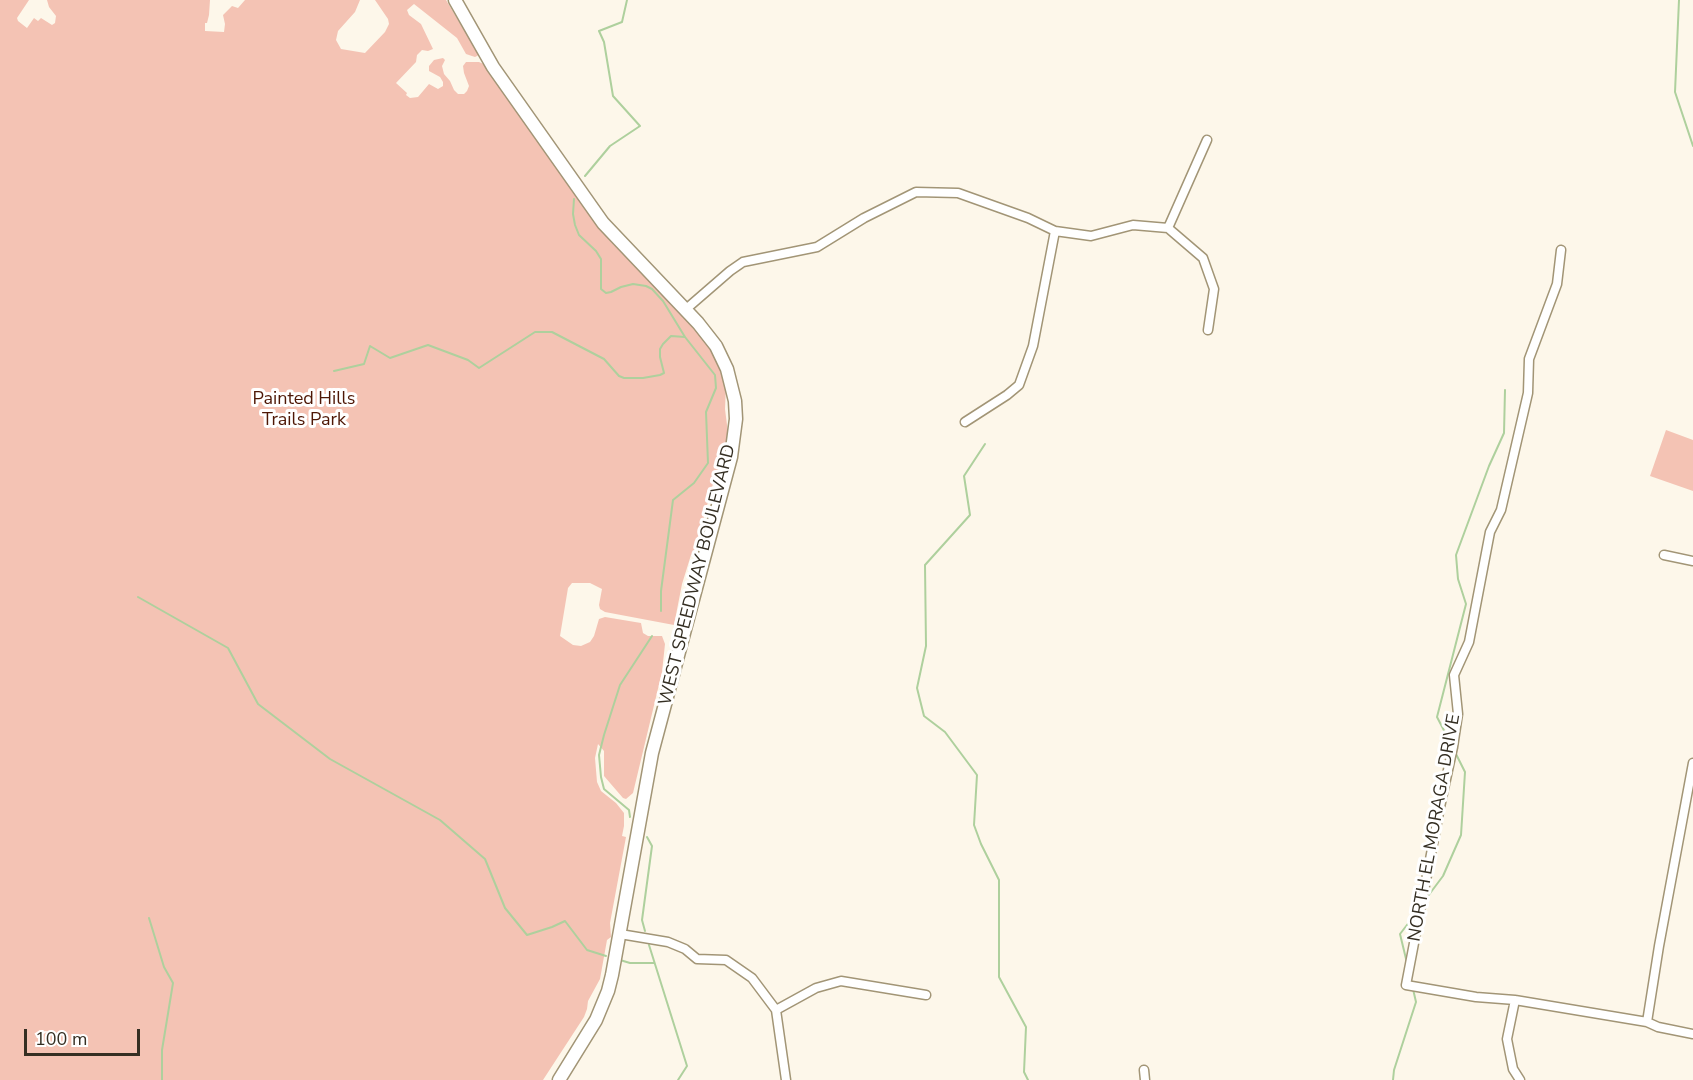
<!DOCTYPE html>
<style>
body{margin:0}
#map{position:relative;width:1693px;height:1080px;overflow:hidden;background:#fdf7ea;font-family:"Nunito Sans",sans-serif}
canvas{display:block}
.scale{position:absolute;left:24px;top:1029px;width:116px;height:27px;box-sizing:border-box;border:3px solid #352f23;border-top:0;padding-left:8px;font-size:18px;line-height:21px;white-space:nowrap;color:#352f23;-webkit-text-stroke:4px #fff;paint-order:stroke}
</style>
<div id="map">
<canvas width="1693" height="1080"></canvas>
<div class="scale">100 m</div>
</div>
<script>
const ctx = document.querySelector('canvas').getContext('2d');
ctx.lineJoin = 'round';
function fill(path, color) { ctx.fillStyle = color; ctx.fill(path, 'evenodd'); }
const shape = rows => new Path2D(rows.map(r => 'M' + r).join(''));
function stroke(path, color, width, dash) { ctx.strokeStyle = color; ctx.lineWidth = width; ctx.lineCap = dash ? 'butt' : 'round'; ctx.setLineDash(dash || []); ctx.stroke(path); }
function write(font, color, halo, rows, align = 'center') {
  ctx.font = font + ' "Nunito Sans",sans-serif'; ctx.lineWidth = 6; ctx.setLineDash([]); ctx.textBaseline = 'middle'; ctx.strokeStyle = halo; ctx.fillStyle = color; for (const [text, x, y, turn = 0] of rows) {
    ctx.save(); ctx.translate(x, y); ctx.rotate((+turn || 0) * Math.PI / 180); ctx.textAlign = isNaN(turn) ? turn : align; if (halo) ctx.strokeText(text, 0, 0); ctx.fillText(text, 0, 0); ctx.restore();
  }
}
const green = shape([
 [0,0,29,0,17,18,18,21,27,28,34,18,38,21,41,18,52,25,55,23,56,16,49,7,47,0,210,0,209,15,207,23,205,23,205,31,224,32,225,24,223,15,232,6,238,8,245,0,360,0,355,12,338,31,336,40,341,49,365,53,385,32,389,24,388,19,375,0,446,0,479,55,475,57,466,54,457,38,414,4,407,10,409,15,421,24,433,49,428,51,422,50,417,55,416,62,396,83,407,93,406,95,410,98,418,97,429,84,438,89,443,86,443,82,440,77,429,71,429,66,434,60,443,58,445,60,442,66,444,74,450,81,454,90,458,94,464,94,467,91,469,86,464,73,463,66,466,62,479,62,486,65,563,178,612,243,687,317,703,335,720,363,726,386,725,409,728,433,725,451,712,487,694,553,691,555,682,584,674,625,605,612,600,609,599,605,602,589,590,583,572,583,568,588,560,636,573,645,581,646,590,642,594,636,599,619,605,617,641,623,643,633,648,636,662,636,665,644,662,672,633,793,626,799,623,798,604,776,604,751,598,744,595,758,597,782,601,791,616,803,624,813,624,826,622,836,626,837,610,923,611,937,607,940,600,979,588,1001,587,1009,584,1017,543,1080,0,1080],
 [1666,430,1693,440,1693,491,1650,476]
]);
const stream = shape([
 [1679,0,1675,92,1693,146],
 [585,176,610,146,640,126,613,96,604,42,599,31,622,22,627,0],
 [574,199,573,214,575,225,579,235,596,251,601,259,601,289,606,293,611,292,621,287,633,284,646,286,652,289,663,301,685,337],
 [334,371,364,364,370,346,390,358,428,345,468,360,479,368,535,332,552,332,604,359,619,376,624,378,643,378,660,375,664,373,660,357,660,349,663,344,671,336,685,337,715,375,716,388,706,412,708,463,694,483,673,500,661,591,661,611],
 [985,444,964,476,970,515,925,565,926,646,917,688,924,716,945,732,977,775,974,825,981,844,999,880,999,977,1026,1027,1024,1072,1028,1080],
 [138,597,228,648,258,704,330,759,440,820,485,859,505,908,527,935,552,927,565,921,587,950,606,956],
 [1450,742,1437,717,1466,604,1458,579,1456,555,1489,466,1504,433,1505,390],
 [630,817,629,810,604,789,601,777,599,755,604,735,620,685,652,636],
 [1425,900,1443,876,1461,835,1465,772,1455,752],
 [149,918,164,967,173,983,162,1050,162,1080],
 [645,931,642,920,652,846,647,837],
 [649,945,687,1066,678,1080],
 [620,960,630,963,654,963],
 [1407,963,1400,934,1417,912],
 [1393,1080,1394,1070,1416,1002,1413,989]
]);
const minor = shape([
 [1168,228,1207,140],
 [1561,250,1557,284,1529,359,1528,393,1501,510,1490,532,1469,642,1454,675,1458,714,1453,747,1440,807,1406,985,1476,997,1515,1000,1647,1022,1658,1027,1693,1034],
 [685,310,730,271,743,262,817,247,864,218,916,192,958,193,1028,218,1055,231,1091,236,1133,225,1168,228,1203,258,1214,289,1208,330],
 [965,422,1007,395,1019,385,1033,346,1055,231],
 [1664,555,1693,561],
 [620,934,668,942,685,949,697,959,726,960,752,978,776,1010,786,1080],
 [1515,1000,1507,1039,1513,1069,1520,1080],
 [776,1010,816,988,841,981,926,995],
 [1647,1022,1659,946,1693,763],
 [1144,1070,1145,1080]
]);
const secondary = shape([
 [455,0,493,67,603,223,698,323,716,346,727,369,735,401,736,419,731,457,652,753,612,975,608,991,596,1020,559,1080]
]);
const parkNames = [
 ["Painted Hills",304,400],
 ["Trails Park",304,421]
];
const streetNames = [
 ["WEST SPEEDWAY BOULEVARD",698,575,-76],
 ["NORTH EL MORAGA DRIVE",1435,828,-80]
];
fill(green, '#f4c3b4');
stroke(stream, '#aed09d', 2);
stroke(minor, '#a29576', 11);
stroke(secondary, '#a29576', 15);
stroke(minor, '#fff', 8);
stroke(secondary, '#fff', 12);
write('18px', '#4e1705', '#fff', parkNames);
write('18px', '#352f23', '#fff', streetNames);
</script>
